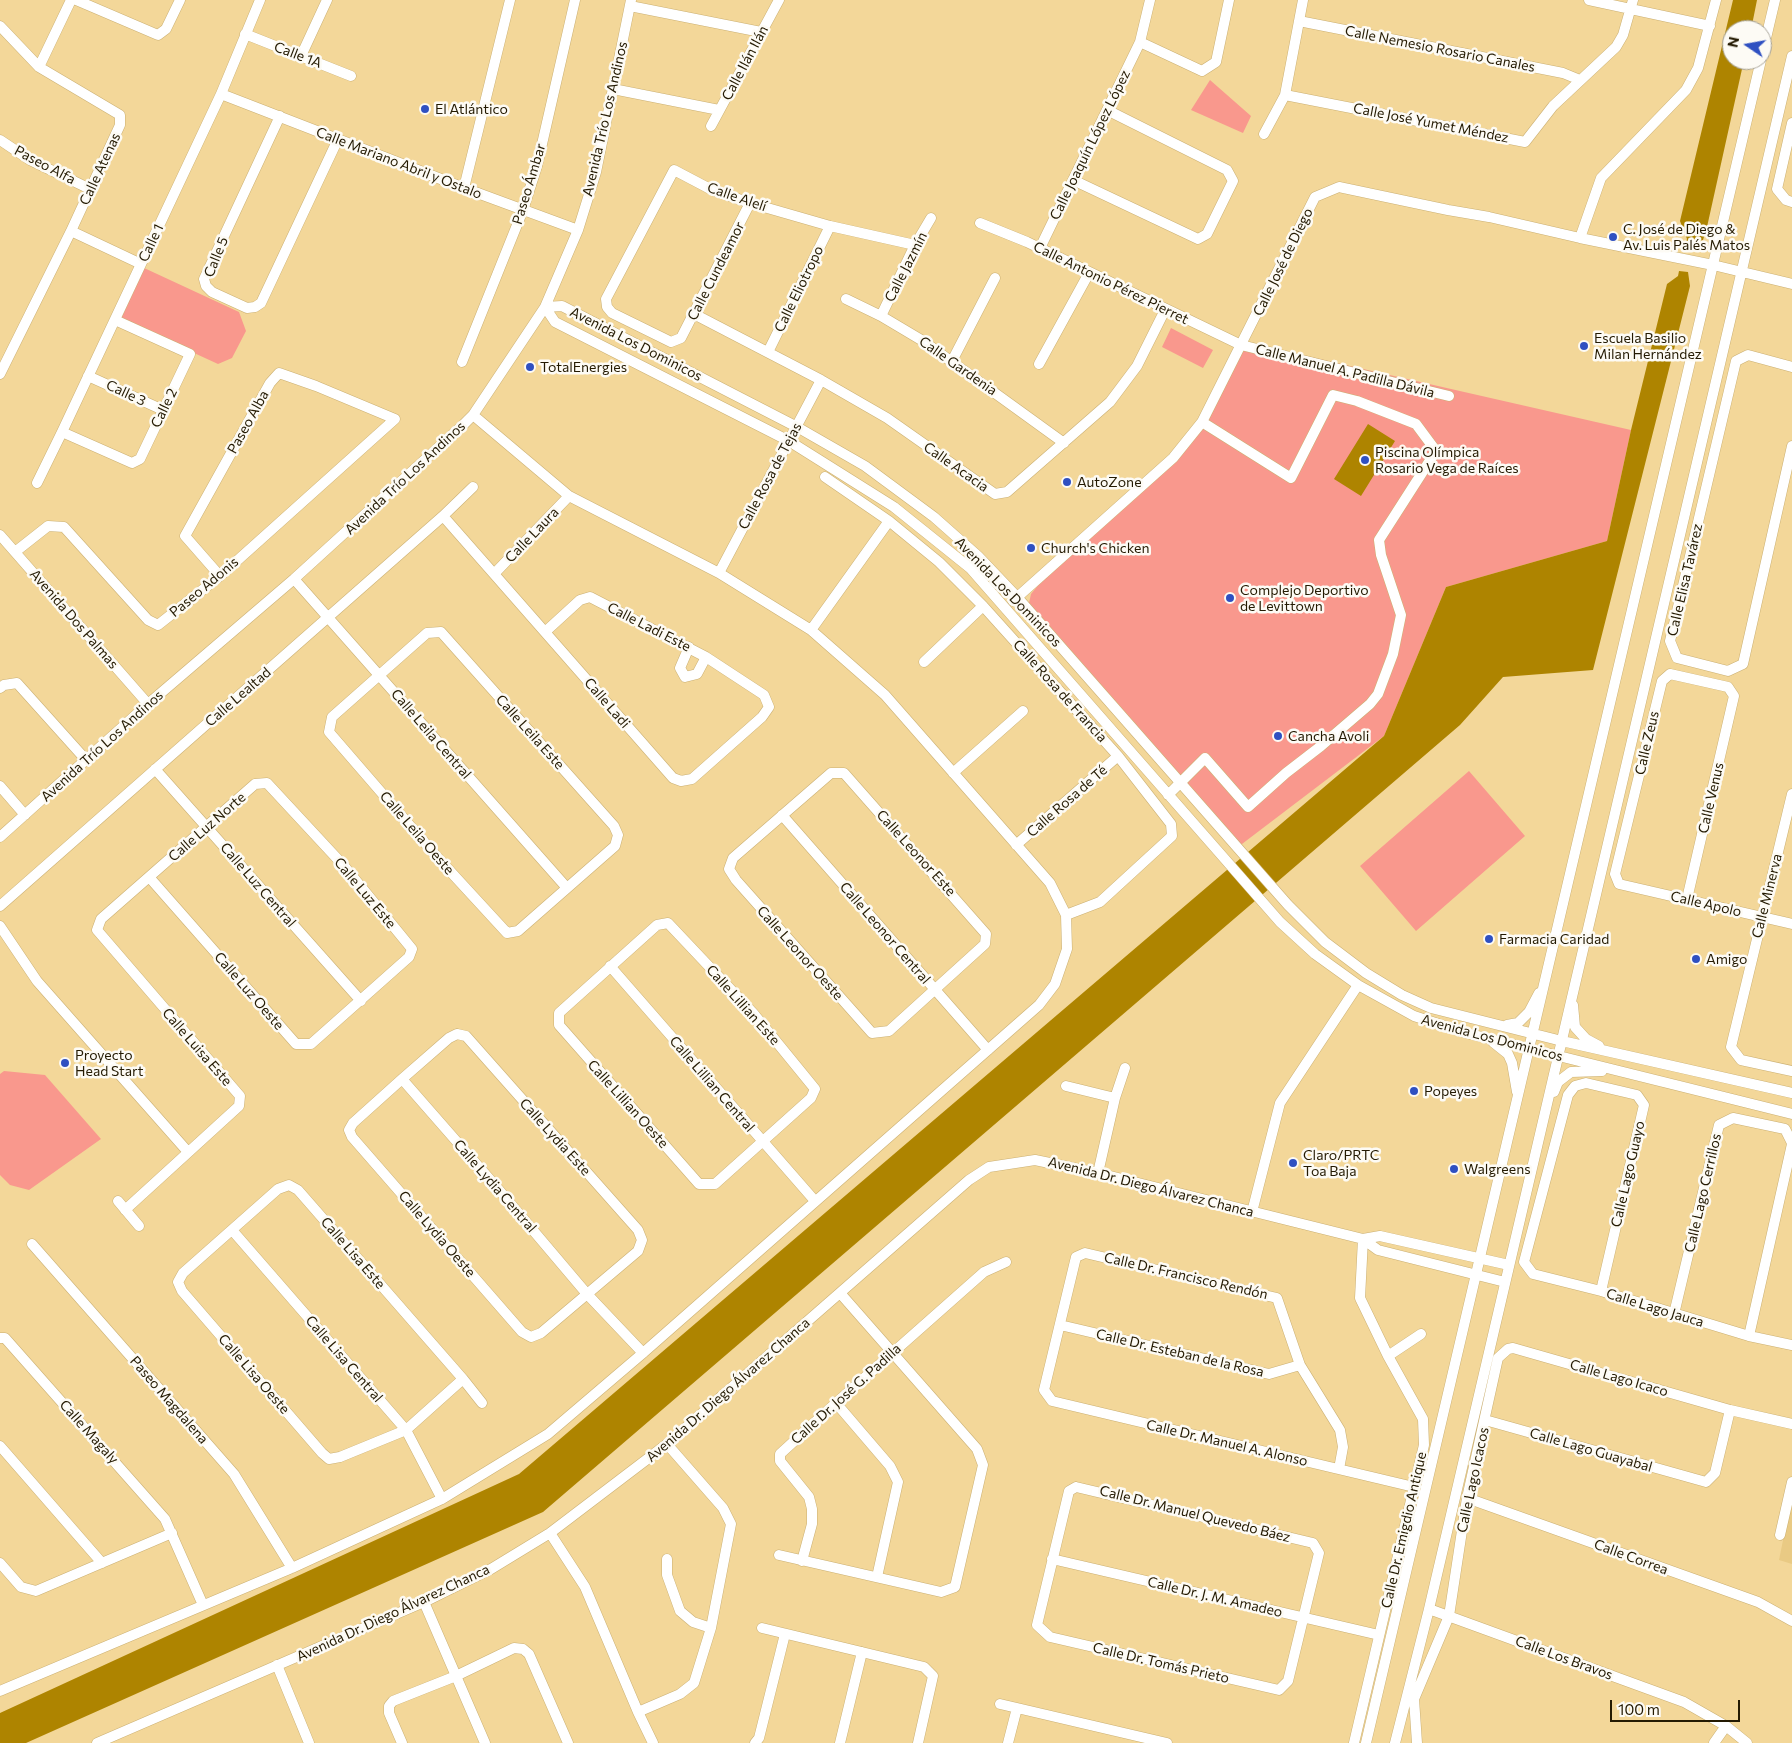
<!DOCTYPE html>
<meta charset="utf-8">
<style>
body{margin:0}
#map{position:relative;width:1792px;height:1743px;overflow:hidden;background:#f3d799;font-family:Commissioner,sans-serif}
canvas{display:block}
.north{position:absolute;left:1722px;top:20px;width:50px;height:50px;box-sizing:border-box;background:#fdfbf5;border:1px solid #a6a194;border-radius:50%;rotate:282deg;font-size:14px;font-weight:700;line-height:20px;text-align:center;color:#241a02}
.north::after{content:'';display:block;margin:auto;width:18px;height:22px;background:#2f50c1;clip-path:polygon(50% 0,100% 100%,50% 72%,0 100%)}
.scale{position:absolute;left:1610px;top:1700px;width:130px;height:22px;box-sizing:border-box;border:2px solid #241a02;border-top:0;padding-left:6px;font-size:15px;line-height:18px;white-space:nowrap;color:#241a02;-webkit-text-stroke:4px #fdfbf5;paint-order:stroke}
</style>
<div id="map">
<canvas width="1792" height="1743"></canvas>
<div class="north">N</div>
<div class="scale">100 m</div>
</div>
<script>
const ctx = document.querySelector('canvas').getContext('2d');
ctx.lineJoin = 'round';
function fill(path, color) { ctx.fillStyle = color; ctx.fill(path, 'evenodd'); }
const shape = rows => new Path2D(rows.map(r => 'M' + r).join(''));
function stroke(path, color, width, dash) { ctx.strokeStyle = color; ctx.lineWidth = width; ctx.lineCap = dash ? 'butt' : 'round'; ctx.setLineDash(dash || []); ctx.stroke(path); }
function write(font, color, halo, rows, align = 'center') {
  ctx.font = font + ' Commissioner,sans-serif'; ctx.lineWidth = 5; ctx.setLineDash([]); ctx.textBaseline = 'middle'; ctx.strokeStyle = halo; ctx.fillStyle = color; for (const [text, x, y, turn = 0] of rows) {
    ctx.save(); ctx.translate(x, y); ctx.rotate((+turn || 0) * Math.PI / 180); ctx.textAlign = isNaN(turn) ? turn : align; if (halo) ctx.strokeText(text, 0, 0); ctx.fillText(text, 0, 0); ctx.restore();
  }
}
const built = shape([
 [1792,1496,1792,1564,1779,1560]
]);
const green = shape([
 [1210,80,1251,116,1243,133,1191,110],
 [142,267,239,312,246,331,232,358,218,364,118,318],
 [1171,328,1213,350,1203,368,1162,347],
 [1258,345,1631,430,1607,541,1446,587,1384,736,1238,847,1035,615,1029,603,1031,594,1040,583,1175,460,1241,353,1246,349],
 [1469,771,1525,836,1416,931,1360,866],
 [4,1071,45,1075,101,1139,29,1190,10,1185,0,1175,0,1074]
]);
const water = shape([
 [1733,0,1757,0,1751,30,1732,30,1732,60,1744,60,1707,227,1703,240,1695,242,1693,248,1685,246,1687,239,1680,221],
 [1679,271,1688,272,1690,286,1593,670,1503,677,1460,725,543,1512,26,1743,0,1743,0,1713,519,1474,1384,736,1446,587,1607,541,1631,430,1667,284,1678,276],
 [1368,424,1395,441,1361,496,1334,479]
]);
const minor = shape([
 [76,0,158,35,166,29,180,0],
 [1589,0,1710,26],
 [630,6,761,32],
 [1299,21,1563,73,1580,80],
 [0,26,39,67,120,115,120,125,71,231,0,374],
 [245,34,351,76],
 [1140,42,1202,71,1216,62,1229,0],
 [1762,55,1775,0],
 [301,56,327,0],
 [39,67,71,0],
 [613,89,719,110],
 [221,94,464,188,578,230],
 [1285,95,1525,142,1553,106,1616,47,1623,35,1633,0],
 [280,116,204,279,206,286,212,292,247,308,255,307,261,303,338,139],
 [1792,123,1777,189,1786,200,1792,202],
 [711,126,779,0],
 [1264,134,1285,95,1303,0],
 [0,140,30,160,90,189],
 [1073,180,1198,239,1207,234,1233,181,1227,170,1107,110],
 [464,188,510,0],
 [750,203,681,338,671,342,612,313,607,307,606,299,674,170,712,190,750,203,830,226,915,245],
 [980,223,1027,242,1241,345,1449,396],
 [71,231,141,264],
 [1580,238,1601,178,1686,90,1698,68,1716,0],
 [1040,248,1140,42,1150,0],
 [846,299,881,316,923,341,1064,443],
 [545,307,555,322,789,441,894,507,970,568,1280,922,1315,954,1358,985,1414,1016,1466,1033,1792,1114],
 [545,307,562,306,797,427,865,466,934,517,978,556,1017,597,1288,905,1325,942,1366,973,1402,995,1431,1008,1562,1041,1792,1093],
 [694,314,821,380,887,418,995,494,1007,492,1110,402,1137,366,1165,310],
 [881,316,915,245,931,218],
 [768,352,830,226],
 [952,361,995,278],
 [462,362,523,210,537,166,575,0],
 [1039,364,1089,273],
 [1792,367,1748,355,1736,361,1670,641,1677,658,1728,671,1743,664,1792,446],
 [88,376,163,410],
 [62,432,132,463,140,459,190,354,115,320],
 [825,477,889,521,939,562,983,606,1118,756,1171,824,1172,836,1100,902,1066,915],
 [37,483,62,432,221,94,260,0],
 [443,516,494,574,673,778,681,781,692,779,762,717,769,707,764,695,706,657,590,597,580,600,545,632],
 [0,535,148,704],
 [15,552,48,526,64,527,148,620,158,625,220,576,395,419,316,386,279,373,270,383,185,536,220,576],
 [719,573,821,380],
 [494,574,569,496],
 [294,579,567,888],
 [1013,601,1173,458,1202,422,1315,197,1339,187,1448,210,1489,217,1580,238,1713,265,1792,284],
 [811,630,889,521],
 [441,632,614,826,618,835,615,846,518,931,507,933,438,858,329,732,332,717,427,633,441,632],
 [689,647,680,668,685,677,697,674,706,657],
 [924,662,983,606],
 [0,688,4,685,17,683,87,761],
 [155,769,361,1001],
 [831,773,844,773,986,934,985,944,889,1031,872,1033,736,880,729,869,733,858,831,773],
 [953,773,1023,711],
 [0,786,25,815],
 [1792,794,1731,1047,1741,1060,1792,1071],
 [1168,795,1205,758,1248,807,1286,773,1321,746,1370,704,1378,694,1393,654,1401,615,1381,555,1379,540,1436,451,1416,424,1357,401,1333,395,1291,478,1202,422],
 [782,815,988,1050],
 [0,837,148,704,294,579,464,424,473,415,545,307,578,230,596,172,631,0],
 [1016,845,1118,756],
 [1687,899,1734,696,1728,687,1670,674,1662,681,1615,874,1619,884,1792,924],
 [0,906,443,516,473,487],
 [668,923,753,1013,815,1089,811,1098,715,1184,699,1184,559,1025,559,1013,657,925,668,923],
 [0,926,37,981,188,1152],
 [610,966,815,1201],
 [1573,1005,1575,1027,1586,1039,1599,1046],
 [1507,1025,1518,1023,1529,1012,1539,993],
 [457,1034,466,1036,638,1230,642,1240,638,1251,541,1333,531,1337,522,1332,352,1137,349,1130,353,1123,402,1079,449,1038,457,1034],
 [1493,1042,1508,1054,1512,1063,1517,1092],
 [402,1079,493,1183,587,1294,643,1353],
 [1066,1086,1115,1098],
 [1554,1092,1558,1082,1571,1072,1602,1071],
 [1098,1173,1115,1098,1125,1068],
 [118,1201,139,1226],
 [125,1210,239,1106,240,1096,97,930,101,919,255,784,267,783,344,866,412,949,409,957,311,1044,296,1044,149,877],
 [1252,1212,1280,1103,1358,985],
 [232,1230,406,1430,442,1499],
 [1363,1239,1380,1236,1509,1265],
 [32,1244,234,1474,292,1568],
 [1601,1291,1644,1105,1637,1095,1586,1083,1575,1086,1568,1095,1524,1262,1533,1274,1601,1291,1749,1336,1792,1345],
 [1674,1314,1719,1125,1733,1118,1785,1129,1792,1143],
 [1060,1325,1269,1374,1300,1365],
 [1749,1336,1792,1144],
 [0,1338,5,1338,165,1519,203,1605],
 [1388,1356,1421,1334],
 [463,1379,406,1430,340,1457,329,1459,322,1453,182,1291,178,1282,183,1273,278,1189,289,1185,298,1190,463,1379,482,1403],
 [836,1403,890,1466,898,1482,877,1577],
 [1485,1420,1706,1482,1715,1473,1730,1410],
 [0,1446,102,1563],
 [1339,1469,1343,1447,1340,1430,1300,1365,1277,1298,1085,1253,1076,1257,1044,1390,1052,1401,1414,1487],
 [1076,1487,1313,1543,1319,1553,1288,1681,1279,1690,1050,1637,1037,1625,1069,1491,1076,1487],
 [1467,1498,1758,1602,1792,1621],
 [550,1533,585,1587,638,1712,653,1743],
 [1780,1535,1792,1482],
 [779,1555,941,1592,955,1587,983,1465,977,1449,840,1293],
 [667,1559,667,1575,680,1611,693,1622,711,1628],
 [1052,1559,1379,1635],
 [802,1561,812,1524,812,1509,809,1497,780,1461,780,1454,836,1403,984,1272,1006,1262],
 [0,1563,21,1587,36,1591,172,1533],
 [424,1602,485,1743],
 [1429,1609,1684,1702,1726,1726,1747,1743],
 [762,1628,924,1667,933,1676,918,1743],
 [277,1665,309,1743],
 [0,1691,292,1568,442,1499,548,1434,643,1353,1039,1005,1055,984,1067,949,1066,915,1050,883,885,695,811,630,719,573,569,496,473,415],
 [1000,1704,1167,1743],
 [638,1712,680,1694,694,1683,711,1628,731,1524,723,1508,667,1444],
 [97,1743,424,1602,491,1569,550,1533,667,1444,969,1180,989,1167,1035,1160,1098,1173,1363,1239,1378,1250,1505,1282],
 [402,1743,389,1713,389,1706,393,1701,456,1676,514,1648,523,1649,529,1654,568,1743],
 [755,1743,759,1738,785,1634],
 [840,1743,862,1652],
 [1008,1743,1017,1708],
 [1354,1743,1424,1445,1423,1419,1388,1356,1360,1298,1363,1239],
 [1366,1743,1761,60],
 [1395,1743,1429,1609,1792,56],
 [1417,1743,1414,1699,1449,1616,1467,1498,1498,1358,1508,1349,1513,1348,1730,1410,1792,1424],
 [1714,1743,1726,1726]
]);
const markers = [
 [425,109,5,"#2f50c1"],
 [1613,237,5,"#2f50c1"],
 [1584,346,5,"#2f50c1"],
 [530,367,5,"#2f50c1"],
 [1365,460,5,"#2f50c1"],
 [1067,482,5,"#2f50c1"],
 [1031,548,5,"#2f50c1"],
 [1230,598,5,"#2f50c1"],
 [1278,736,5,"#2f50c1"],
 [1489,939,5,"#2f50c1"],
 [1696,959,5,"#2f50c1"],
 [65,1063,5,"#2f50c1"],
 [1414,1091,5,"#2f50c1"],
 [1293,1163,5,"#2f50c1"],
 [1454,1169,5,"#2f50c1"]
];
const streetNames = [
 ["Calle Nemesio Rosario Canales",1440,49,11],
 ["Calle 1A",298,55,21],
 ["Calle Ilán Ilán",745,63,-62],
 ["Avenida Trío Los Andinos",605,119,-77],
 ["Calle José Yumet Méndez",1431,123,11],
 ["Calle Joaquín López López",1090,145,-64],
 ["Calle Mariano Abril y Ostalo",399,163,21],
 ["Paseo Alfa",45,165,28],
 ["Calle Atenas",100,169,-65],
 ["Paseo Ámbar",529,184,-73],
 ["Calle Alelí",737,197,19],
 ["Calle 1",151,243,-65],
 ["Calle 5",216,257,-68],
 ["Calle José de Diego",1283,262,-64],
 ["Calle Jazmín",906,267,-63],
 ["Calle Cundeamor",716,271,-63],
 ["Calle Antonio Pérez Pierret",1111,283,26],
 ["Calle Eliotropo",799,289,-64],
 ["Avenida Los Dominicos",636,344,27],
 ["Calle Gardenia",958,366,35],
 ["Calle Manuel A. Padilla Dávila",1345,371,14],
 ["Calle 3",126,393,25],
 ["Calle 2",164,408,-64],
 ["Paseo Alba",248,422,-61],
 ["Calle Acacia",956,467,35],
 ["Calle Rosa de Tejas",770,476,-62],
 ["Avenida Trío Los Andinos",405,478,-43],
 ["Calle Laura",532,535,-46],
 ["Calle Elisa Tavárez",1685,580,-77],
 ["Paseo Adonis",204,587,-40],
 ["Avenida Los Dominicos",1008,592,46],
 ["Avenida Dos Palmas",74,619,49],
 ["Calle Ladi Este",649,627,27],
 ["Calle Rosa de Francia",1060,691,48],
 ["Calle Lealtad",238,697,-41],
 ["Calle Ladi",607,703,49],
 ["Calle Leila Este",530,732,48],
 ["Calle Leila Central",431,734,49],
 ["Calle Zeus",1647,743,-77],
 ["Avenida Trío Los Andinos",102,746,-42],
 ["Calle Venus",1711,798,-77],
 ["Calle Rosa de Té",1067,801,-41],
 ["Calle Luz Norte",207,827,-41],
 ["Calle Leila Oeste",417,833,49],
 ["Calle Leonor Este",916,853,48],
 ["Calle Luz Central",258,885,49],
 ["Calle Luz Este",365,893,50],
 ["Calle Minerva",1767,896,-76],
 ["Calle Apolo",1706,904,13],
 ["Calle Leonor Central",885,933,49],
 ["Calle Leonor Oeste",800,953,48],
 ["Calle Luz Oeste",249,991,49],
 ["Calle Lillian Este",743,1005,48],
 ["Avenida Los Dominicos",1492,1038,15],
 ["Calle Luisa Este",197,1047,49],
 ["Calle Lillian Central",712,1084,49],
 ["Calle Lillian Oeste",628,1104,48],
 ["Calle Lydia Este",555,1137,48],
 ["Calle Lago Guayo",1628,1174,-77],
 ["Calle Lydia Central",495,1186,49],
 ["Avenida Dr. Diego Álvarez Chanca",1151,1187,14],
 ["Calle Lago Cerrillos",1703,1193,-77],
 ["Calle Lydia Oeste",437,1234,49],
 ["Calle Lisa Este",353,1253,49],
 ["Calle Dr. Francisco Rendón",1186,1276,13],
 ["Calle Lago Jauca",1655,1308,17],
 ["Calle Dr. Esteban de la Rosa",1180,1353,13],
 ["Calle Lisa Central",344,1359,49],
 ["Calle Lisa Oeste",254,1374,49],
 ["Calle Lago Icaco",1619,1378,16],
 ["Avenida Dr. Diego Álvarez Chanca",728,1390,-41],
 ["Calle Dr. José G. Padilla",846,1394,-42],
 ["Paseo Magdalena",169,1400,49],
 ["Calle Magaly",89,1432,48],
 ["Calle Dr. Manuel A. Alonso",1227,1443,13],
 ["Calle Lago Guayabal",1591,1450,16],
 ["Calle Lago Icacos",1473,1480,-78],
 ["Calle Dr. Manuel Quevedo Báez",1195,1514,14],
 ["Calle Dr. Emigdio Antique",1404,1530,-77],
 ["Calle Correa",1631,1557,20],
 ["Calle Dr. J. M. Amadeo",1215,1597,13],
 ["Avenida Dr. Diego Álvarez Chanca",393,1613,-25],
 ["Calle Los Bravos",1564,1658,20],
 ["Calle Dr. Tomás Prieto",1161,1663,13]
];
const poiNames = [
 ["El Atlántico",435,109],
 ["C. José de Diego &",1623,229],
 ["Av. Luis Palés Matos",1623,245],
 ["Escuela Basilio",1594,338],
 ["Milan Hernández",1594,354],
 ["TotalEnergies",540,367],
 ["Piscina Olímpica",1375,452],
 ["Rosario Vega de Raíces",1375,468],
 ["AutoZone",1077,482],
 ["Church's Chicken",1041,548],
 ["Complejo Deportivo",1240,590],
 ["de Levittown",1240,606],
 ["Cancha Avoli",1288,736],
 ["Farmacia Caridad",1499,939],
 ["Amigo",1706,959],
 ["Proyecto",75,1055],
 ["Head Start",75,1071],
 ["Popeyes",1424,1091],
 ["Claro/PRTC",1303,1155],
 ["Toa Baja",1303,1171],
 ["Walgreens",1464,1169]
];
fill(built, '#e9ca84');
fill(green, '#f9988d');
fill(water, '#ae8400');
stroke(minor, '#cbb073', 11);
stroke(minor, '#fff', 10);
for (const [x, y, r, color] of markers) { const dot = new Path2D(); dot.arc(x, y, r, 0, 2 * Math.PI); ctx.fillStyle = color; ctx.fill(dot); stroke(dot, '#fdfbf5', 2); }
write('14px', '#241a02', '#fdfbf5', streetNames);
write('14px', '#241a02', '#fdfbf5', poiNames, 'left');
</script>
